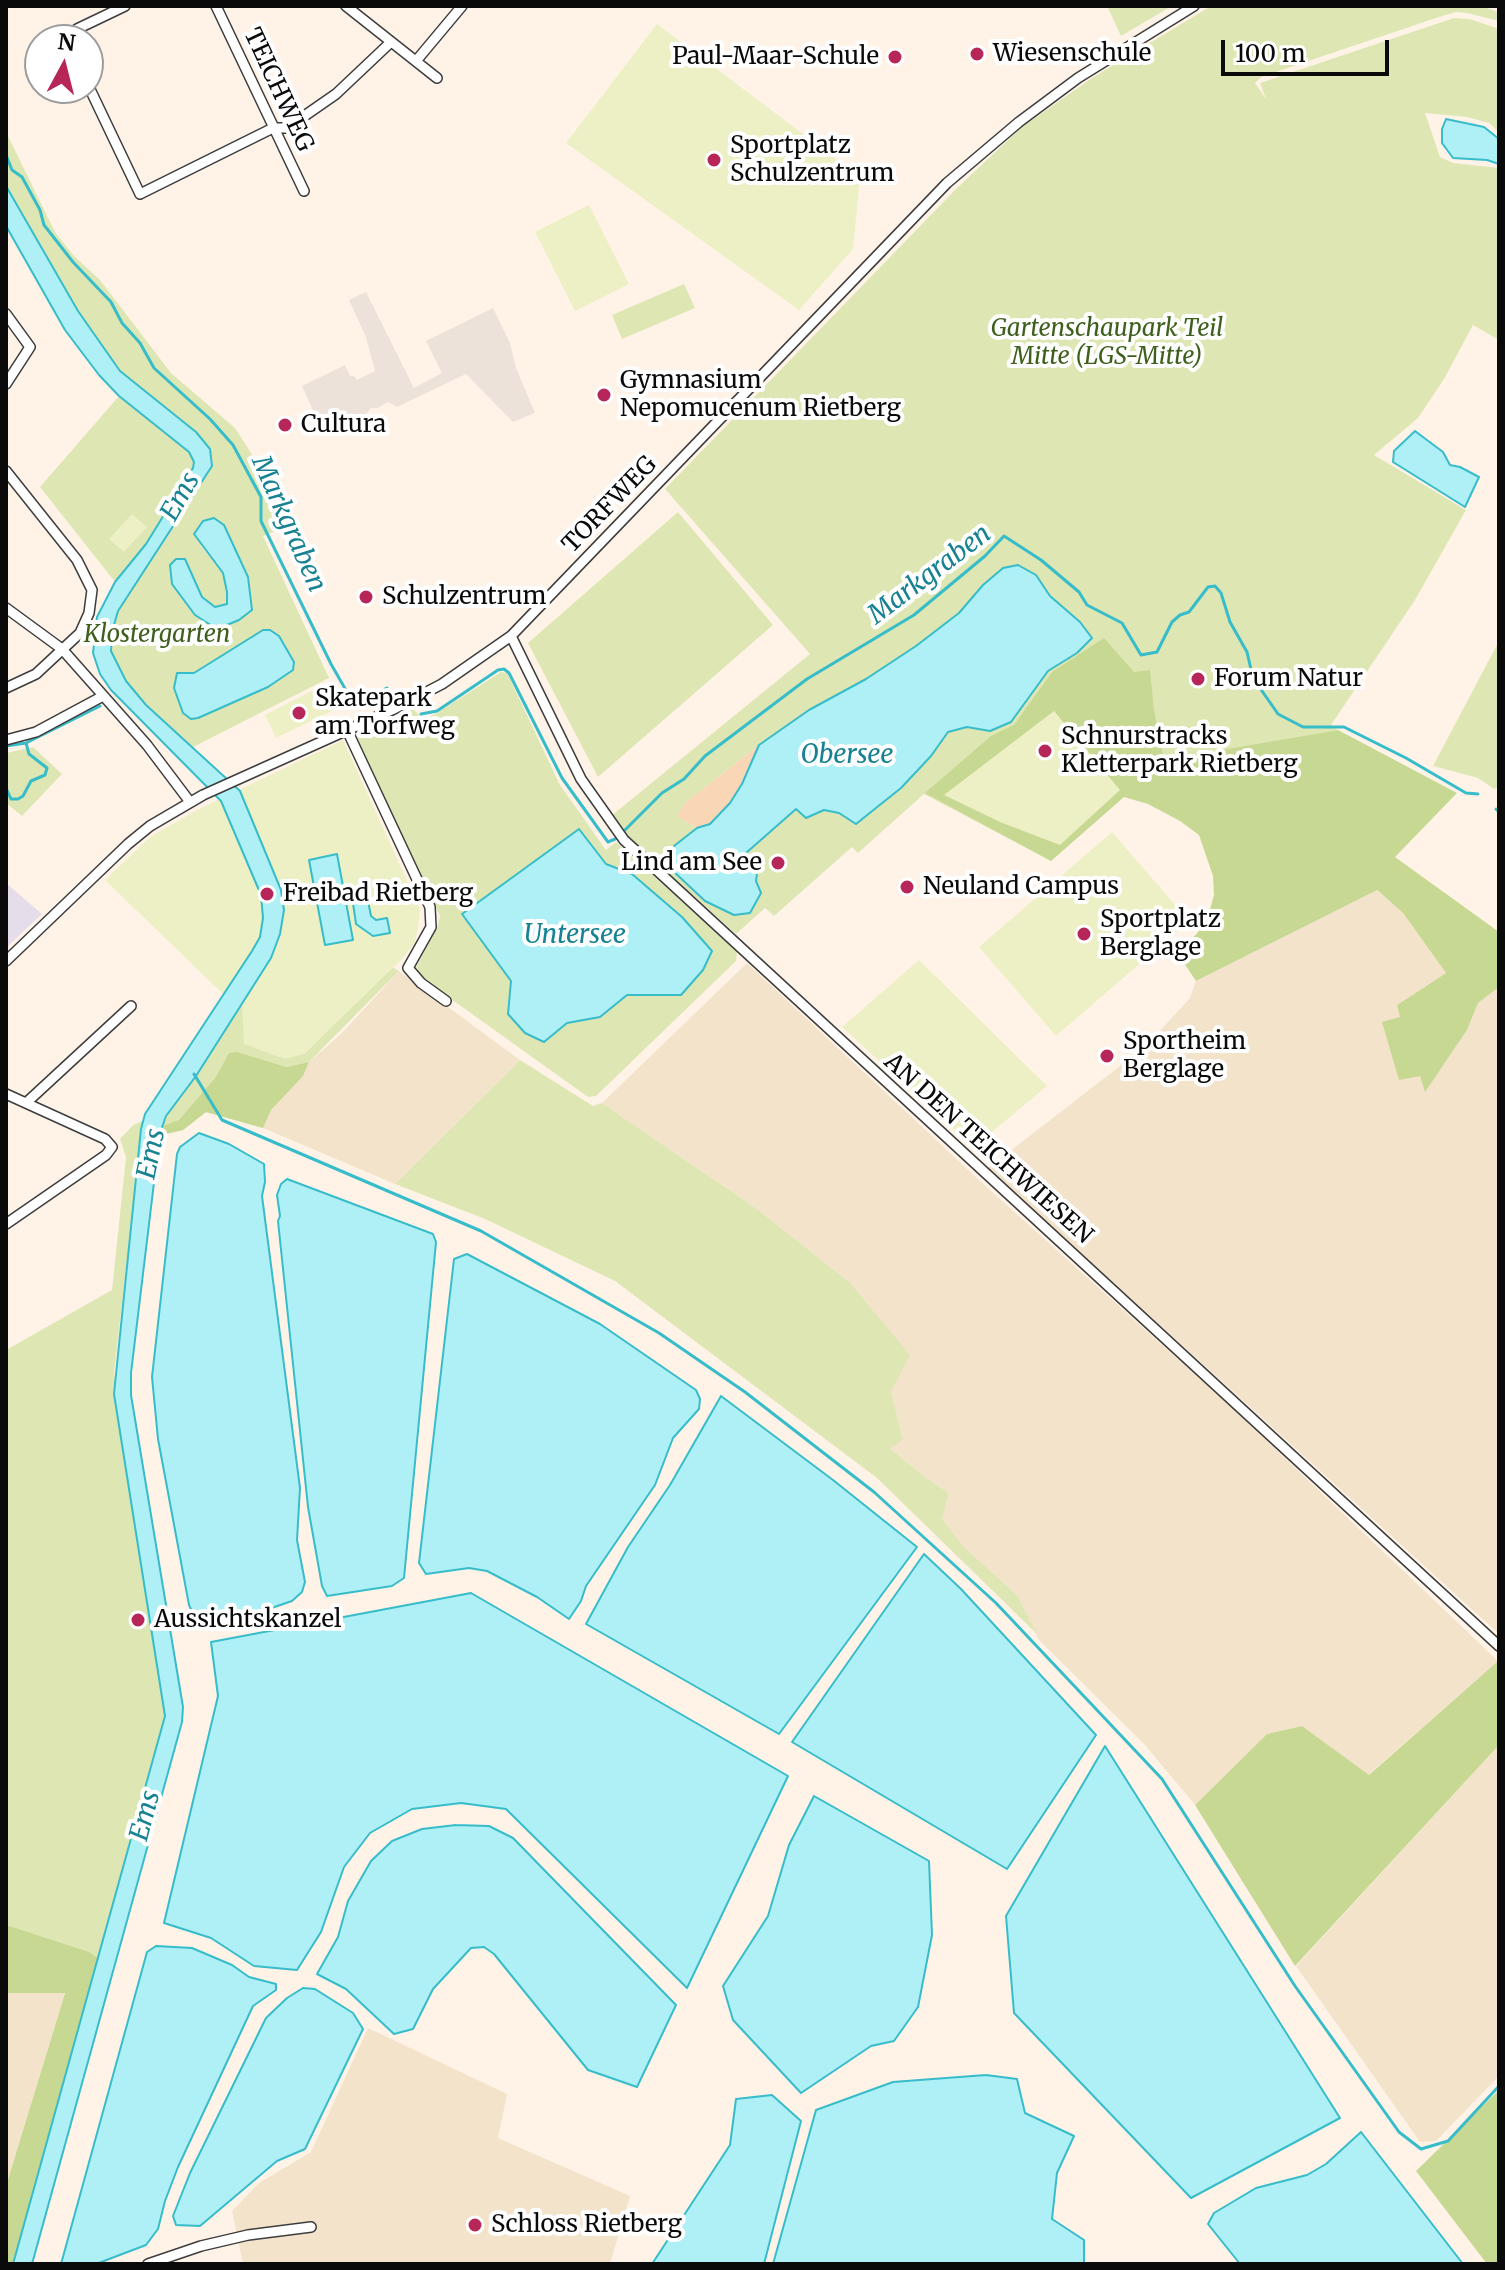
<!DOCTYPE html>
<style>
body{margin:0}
#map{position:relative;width:1505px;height:2270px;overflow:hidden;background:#fff3e8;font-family:Merriweather,serif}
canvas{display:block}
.frame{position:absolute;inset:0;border:8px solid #0a0a0a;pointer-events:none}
.north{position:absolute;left:24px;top:24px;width:80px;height:80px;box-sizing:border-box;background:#fff;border:2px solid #9d9d9d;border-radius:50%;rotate:7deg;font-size:22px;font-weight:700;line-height:32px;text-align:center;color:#0a0a0a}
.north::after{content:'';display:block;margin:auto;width:28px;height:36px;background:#b72659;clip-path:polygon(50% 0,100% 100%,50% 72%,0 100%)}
.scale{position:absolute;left:1221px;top:40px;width:168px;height:36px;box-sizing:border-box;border:4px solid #0a0a0a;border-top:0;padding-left:10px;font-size:24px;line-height:28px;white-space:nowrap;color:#0a0a0a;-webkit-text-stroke:6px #fff;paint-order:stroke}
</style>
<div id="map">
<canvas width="1505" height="2270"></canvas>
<div class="frame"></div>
<div class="north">N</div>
<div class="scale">100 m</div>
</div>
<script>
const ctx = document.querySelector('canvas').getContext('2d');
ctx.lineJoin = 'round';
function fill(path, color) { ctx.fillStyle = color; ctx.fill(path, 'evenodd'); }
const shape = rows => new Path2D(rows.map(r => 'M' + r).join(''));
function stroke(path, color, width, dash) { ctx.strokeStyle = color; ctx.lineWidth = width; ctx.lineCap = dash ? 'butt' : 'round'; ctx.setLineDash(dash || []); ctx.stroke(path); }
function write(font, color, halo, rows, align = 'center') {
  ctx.font = font + ' Merriweather,serif'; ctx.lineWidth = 8; ctx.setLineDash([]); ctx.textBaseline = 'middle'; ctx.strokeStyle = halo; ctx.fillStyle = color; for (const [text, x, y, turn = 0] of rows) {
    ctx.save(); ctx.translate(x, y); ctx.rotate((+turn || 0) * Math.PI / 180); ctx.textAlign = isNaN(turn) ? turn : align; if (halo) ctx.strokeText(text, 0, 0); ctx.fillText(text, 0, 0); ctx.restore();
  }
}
const industrial = shape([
 [6,883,42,914,6,948]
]);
const farmland = shape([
 [1376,890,1403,913,1446,973,1397,1005,1425,1090,1467,1030,1478,1003,1499,987,1499,1634,988,1168,1146,1046,1190,998,1196,981],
 [747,963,980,1181,1231,1407,1498,1661,1368,1775,1302,1726,1267,1734,1195,1805,1144,1744,1039,1640,1017,1595,964,1547,942,1519,949,1493,921,1474,889,1447,903,1440,891,1391,849,1282,757,1209,602,1103],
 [399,971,520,1060,395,1184,263,1128,271,1110,302,1076,309,1062,341,1034],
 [1499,1745,1499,2076,1436,2141,1420,2142,1296,1966],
 [65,1992,6,2186,6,1993],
 [368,2028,507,2094,498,2138,630,2196,610,2264,243,2264,232,2211,259,2183,311,2152]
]);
const green = shape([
 [1107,6,1172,6,1121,36],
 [1211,6,1480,6,1499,12,1499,21,1467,13,1456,12,1439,17,1261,77,1255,83,1266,99,1260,83,1454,18,1470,19,1499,29,1499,132,1489,123,1467,117,1425,113,1440,157,1453,163,1499,168,1499,340,1473,325,1444,379,1418,418,1374,455,1466,510,1415,600,1331,725,1338,730,1164,761,1051,861,924,794,858,853,852,847,774,916,765,908,736,934,631,840,611,816,810,654,665,489,956,189,1022,127,1092,78],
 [1003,568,1036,575,1050,596,1080,622,1077,653,1048,671,1011,722,990,731,967,727,948,732,931,756,901,788,856,824,839,813,796,808,746,853,761,893,674,846,697,828,677,816,685,803,759,745,809,710,866,679,916,646,959,613,983,585],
 [6,132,55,232,74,256,100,280,171,373,235,428,257,462,275,471,298,522,263,536,329,678,193,747,146,705,126,681,111,651,112,632,118,611,210,449,196,432,120,371,78,311,6,186],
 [200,545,248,577,217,629,195,615,172,584,189,569,202,597,215,607,227,604,227,592,223,573],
 [263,630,279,636,286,646,292,671,265,688,198,718,189,718,181,710,174,688,179,672,186,675,194,673],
 [684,284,695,308,622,339,612,315],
 [119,396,190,452,194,462,193,468,146,544,115,582,40,487],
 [678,512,773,625,598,777,528,643],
 [1499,641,1499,787,1494,789,1478,778,1433,766],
 [501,672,507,673,560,785,606,850,616,842,737,952,736,961,596,1096,588,1097,423,979,416,968,437,928,440,916,356,737,413,709,423,719,437,713],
 [606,864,632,874,658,996,627,995,601,1017,567,1023,544,1042,508,1014,511,981],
 [33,747,62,774,22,816,6,803,6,753],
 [392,967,399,971,309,1062,286,1067,263,1128,206,1112,183,1130,166,1134,160,1133,166,1116,196,1076,242,1004,304,1054],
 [520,1060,593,1106,602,1103,757,1209,849,1282,910,1355,891,1391,903,1440,890,1448,921,1474,949,1493,942,1519,964,1547,1017,1595,1037,1634,877,1478,615,1281,485,1219,395,1184],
 [143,1121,114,1373,165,1716,93,1980,6,1980,6,1350,112,1290,126,1157,120,1139,133,1125]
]);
const forest = shape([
 [1104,638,1134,672,1150,670,1154,710,1164,760,1338,730,1457,793,1395,857,1499,932,1499,987,1478,1003,1467,1030,1425,1092,1420,1076,1399,1080,1382,1022,1400,1017,1397,1005,1446,973,1403,913,1377,890,1196,981,1178,954,1199,931,1209,913,1214,895,1213,876,1199,835,1180,821,1148,804,1124,797,1051,861,925,793,991,736,1014,725,1052,672],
 [237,1052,286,1067,309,1062,303,1076,271,1110,263,1128,206,1112,183,1130,166,1134,160,1133,163,1126,179,1120,216,1077,229,1053],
 [1498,1661,1499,1745,1295,1966,1195,1805,1267,1734,1302,1726,1369,1775],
 [6,1925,89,1952,99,1959,13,2264,6,2264,6,2186,65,1993,6,1993],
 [1499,2090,1499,2264,1487,2264,1416,2171]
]);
const sand = shape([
 [759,745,742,784,730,803,710,824,697,828,677,816,685,803]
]);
const pitch = shape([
 [657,24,860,177,853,249,799,310,566,143],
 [589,205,629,284,575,311,535,232],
 [132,514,147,527,124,552,109,539],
 [323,685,334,710,276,738,265,715],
 [1054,711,1120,790,1060,845,1000,822,944,795],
 [343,740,420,909,418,927,415,942,402,959,304,1054,285,1059,244,1044,242,1004,221,992,105,880,150,837,197,810],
 [1112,832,1189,921,1056,1036,979,947],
 [919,960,1047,1086,974,1147,842,1027]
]);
const plaza = shape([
 [366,292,414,388,442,373,426,341,493,308,510,343,516,368,535,413,513,422,466,374,397,407,388,402,378,408,371,408,363,418,356,421,344,418,337,429,321,428,302,386,345,365,350,376,354,376,357,380,375,371,366,337,349,300]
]);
const water = shape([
 [1446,119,1484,127,1499,139,1499,164,1487,160,1453,158,1442,143,1442,129,1446,119],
 [6,186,78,311,120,371,196,432,210,449,212,466,118,611,112,632,111,651,126,681,146,705,240,791,281,890,284,910,280,934,271,958,196,1076,166,1116,160,1133,131,1373,131,1395,183,1707,182,1722,32,2264,13,2264,165,1716,114,1394,141,1129,145,1114,252,951,260,937,263,918,261,895,221,801,111,690,100,674,93,653,97,617,115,582,146,544,193,468,194,462,189,452,119,396,99,375,65,330,6,226,6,186],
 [1415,431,1443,452,1450,465,1460,467,1479,477,1465,507,1393,462,1394,451,1415,431],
 [214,518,224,525,248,577,252,610,239,620,217,629,195,615,172,584,170,565,176,559,185,559,202,597,215,607,227,604,227,592,223,573,194,534,203,521,214,518],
 [1018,565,1036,575,1050,596,1080,622,1092,638,1077,653,1048,671,1011,722,990,731,967,727,948,732,931,756,901,788,856,824,839,813,824,810,806,818,796,809,746,853,758,866,756,881,761,893,750,913,734,915,705,901,672,870,674,846,697,828,710,824,730,803,742,784,759,745,809,710,866,679,916,646,959,613,983,585,1003,568,1018,565],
 [263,630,270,630,279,636,294,662,293,670,268,687,198,718,191,719,183,713,174,688,177,673,194,673,263,630],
 [579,829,606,864,632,874,682,917,712,951,703,970,681,995,627,995,600,1017,567,1023,544,1042,525,1033,508,1014,511,981,462,914,579,829],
 [337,854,353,940,325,945,309,860,337,854],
 [368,901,371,916,376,920,387,918,390,933,373,936,356,924,353,903,368,901],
 [199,1133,229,1144,264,1164,265,1182,262,1196,300,1488,297,1540,305,1582,302,1592,292,1601,257,1613,230,1613,220,1618,208,1616,195,1618,189,1605,158,1439,152,1377,177,1154,180,1147,199,1133],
 [287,1179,433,1234,436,1242,404,1578,392,1586,327,1596,322,1586,308,1507,278,1221,280,1216,277,1195,281,1184,287,1179],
 [467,1254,600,1324,696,1390,700,1399,699,1409,673,1438,655,1485,586,1586,581,1601,569,1619,537,1597,487,1571,469,1568,426,1574,419,1563,454,1259,467,1254],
 [721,1396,833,1480,917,1547,779,1734,586,1624,628,1547,670,1485,721,1396],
 [924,1554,961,1589,1096,1735,1007,1869,792,1742,924,1554],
 [471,1593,788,1776,687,1988,506,1809,461,1803,412,1809,370,1833,344,1867,321,1932,297,1970,254,1966,211,1938,164,1923,218,1696,211,1642,471,1593],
 [1105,1746,1340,2118,1191,2198,1014,2013,1006,1916,1105,1746],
 [814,1796,929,1861,932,1935,918,2007,894,2041,871,2046,801,2093,733,2020,723,1986,768,1916,789,1845,814,1796],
 [456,1825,489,1826,513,1838,676,2005,637,2087,588,2070,494,1954,484,1947,471,1948,433,1989,413,2029,394,2034,346,1989,317,1974,338,1937,348,1901,371,1861,392,1841,422,1829,456,1825],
 [156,1946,192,1948,232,1965,249,1977,276,1984,276,1990,253,2006,178,2167,165,2201,158,2229,146,2245,96,2264,61,2264,147,1952,156,1946],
 [303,1988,315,1989,353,2013,363,2029,305,2149,277,2161,200,2226,176,2225,173,2216,190,2173,266,2018,287,1998,303,1988],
 [986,2075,1017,2079,1025,2113,1074,2136,1057,2173,1052,2219,1084,2240,1084,2264,773,2264,816,2110,893,2082,986,2075],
 [772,2095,801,2121,764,2264,652,2264,730,2145,736,2099,772,2095],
 [1361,2132,1463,2264,1240,2264,1208,2224,1214,2213,1256,2188,1307,2175,1326,2164,1361,2132]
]);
const stream = shape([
 [6,155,12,170,22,177,40,210,44,225,73,262,111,302,122,323,140,343,154,368,210,419,233,445,261,497,261,521,331,664,351,699,357,702,387,688],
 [421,714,437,711,498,670,504,669,509,673,562,778,608,842,615,839],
 [6,746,26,743,100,706],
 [6,788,11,799,18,799,23,796,31,781,45,775,47,768,29,754,26,743],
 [1496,809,1499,812],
 [625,830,662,793,684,779,705,756,807,679,914,615,985,556,1004,536,1041,560,1079,592,1087,605,1122,623,1141,655,1157,652,1172,622,1180,615,1189,612,1208,587,1215,586,1221,593,1230,622,1247,652,1253,678,1278,714,1303,727,1344,727,1406,758,1466,793,1478,794],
 [194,1074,222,1120,481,1231,659,1333,745,1392,874,1492,996,1603,1162,1779,1295,1986,1399,2132,1421,2149,1448,2141,1499,2086]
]);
const street = shape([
 [216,6,304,191],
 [346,6,437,78],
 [69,40,68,37,77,29,125,6],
 [416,61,462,6],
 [88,85,140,194,273,128,287,128,336,94,391,42],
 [6,314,30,347,6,384],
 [6,471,77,560,92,590,89,613,80,633,36,674,6,688],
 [6,608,62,649,147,745,190,802],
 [511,636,581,779,624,840,1499,1646],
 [347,730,430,907,431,927,408,968,421,983,446,1001],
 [6,740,36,732,103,696],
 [6,961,128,844,150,826,203,795,392,710,442,684,511,636,947,183,1019,122,1078,78,1194,6],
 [6,1094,105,1139,112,1147,106,1155,6,1224],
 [26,1103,131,1006],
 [148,2264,201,2246,248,2235,311,2227]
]);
const markers = [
 [977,54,8,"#b72659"],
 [895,57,8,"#b72659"],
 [714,160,8,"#b72659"],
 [604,395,8,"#b72659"],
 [285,425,8,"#b72659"],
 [366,597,8,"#b72659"],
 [1198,679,8,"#b72659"],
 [299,713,8,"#b72659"],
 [1045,751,8,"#b72659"],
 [778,863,8,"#b72659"],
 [907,887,8,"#b72659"],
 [267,894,8,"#b72659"],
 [1084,934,8,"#b72659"],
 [1107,1056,8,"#b72659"],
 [138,1620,8,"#b72659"],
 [475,2225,8,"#b72659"]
];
const poiNames = [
 ["Wiesenschule",993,54],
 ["Paul-Maar-Schule",879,57,"right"],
 ["Sportplatz",730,146],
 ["Schulzentrum",730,174],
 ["Gymnasium",620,381],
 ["Nepomucenum Rietberg",620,409],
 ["Cultura",301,425],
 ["Schulzentrum",382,597],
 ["Forum Natur",1214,679],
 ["Skatepark",315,699],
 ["am Torfweg",315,727],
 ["Schnurstracks",1061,737],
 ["Kletterpark Rietberg",1061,765],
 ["Lind am See",762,863,"right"],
 ["Neuland Campus",923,887],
 ["Freibad Rietberg",283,894],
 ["Sportplatz",1100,920],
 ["Berglage",1100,948],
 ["Sportheim",1123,1042],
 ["Berglage",1123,1070],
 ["Aussichtskanzel",154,1620],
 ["Schloss Rietberg",491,2225]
];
const streetNames = [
 ["TEICHWEG",278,90,65],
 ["TORFWEG",610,505,-46],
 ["AN DEN TEICHWIESEN",988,1149,42]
];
const parkNames = [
 ["Gartenschaupark Teil",1107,329],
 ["Mitte (LGS-Mitte)",1107,357],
 ["Klostergarten",157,635]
];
const waterNames = [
 ["Ems",181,497,-60],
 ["Markgraben",288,524,66],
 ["Markgraben",930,575,-37],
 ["Obersee",847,756],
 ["Untersee",575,936],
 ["Ems",152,1154,-78],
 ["Ems",146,1816,-75]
];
fill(industrial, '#e5deea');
fill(farmland, '#f3e3ca');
fill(green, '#dee7b4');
fill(forest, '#c7d893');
fill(sand, '#f9d6b6');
fill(pitch, '#edefc5');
fill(plaza, '#ece2d9');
fill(water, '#aef0f5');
stroke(water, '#37bcca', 2);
stroke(stream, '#37bcca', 3);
stroke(street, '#3d3d3d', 12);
stroke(street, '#fff', 9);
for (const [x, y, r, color] of markers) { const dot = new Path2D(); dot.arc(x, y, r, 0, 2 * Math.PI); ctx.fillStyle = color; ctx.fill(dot); stroke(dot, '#fff', 3); }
write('24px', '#0a0a0a', '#fff', poiNames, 'left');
write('24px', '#0a0a0a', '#fff', streetNames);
write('italic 24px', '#3f601d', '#fff', parkNames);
write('italic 26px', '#178292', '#fff', waterNames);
</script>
